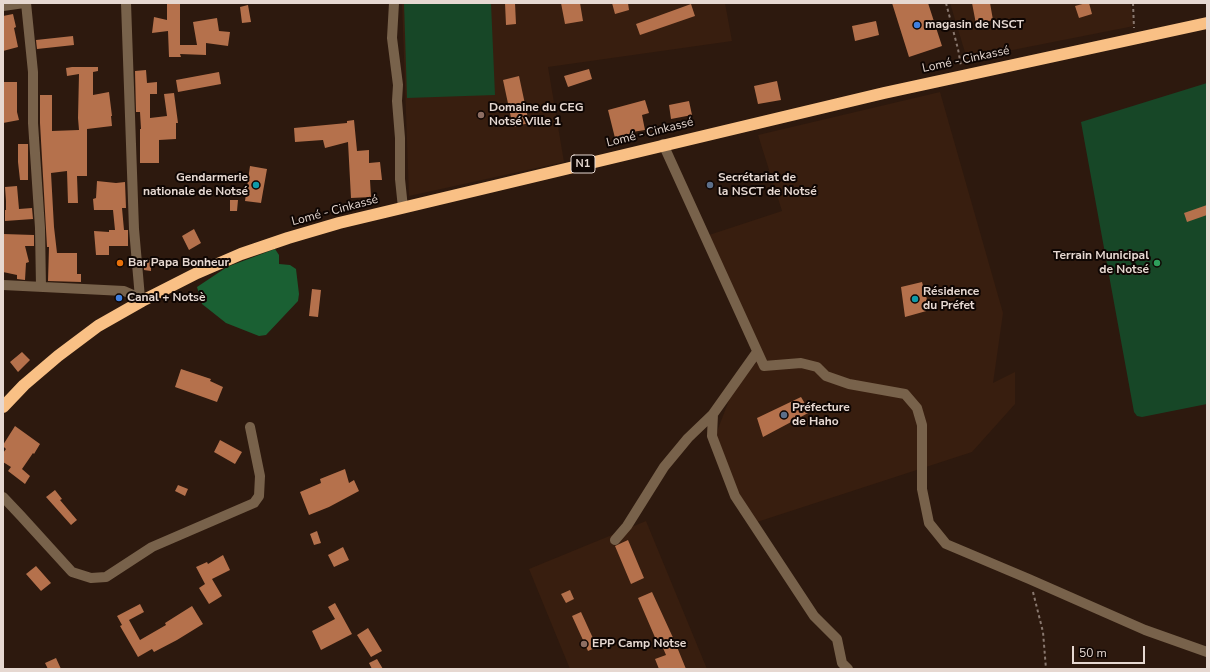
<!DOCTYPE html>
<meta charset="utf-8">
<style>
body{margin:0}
#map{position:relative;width:1210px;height:672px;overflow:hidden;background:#2d190e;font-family:"Nunito Sans",sans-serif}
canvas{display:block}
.frame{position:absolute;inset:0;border:4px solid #e6d8d1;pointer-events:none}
.scale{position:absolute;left:1072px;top:646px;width:73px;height:18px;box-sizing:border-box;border:2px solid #e6d8d1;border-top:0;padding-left:5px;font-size:12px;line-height:14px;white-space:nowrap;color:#e6d8d1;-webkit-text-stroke:3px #0f0603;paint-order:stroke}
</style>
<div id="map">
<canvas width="1210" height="672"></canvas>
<div class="frame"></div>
<div class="scale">50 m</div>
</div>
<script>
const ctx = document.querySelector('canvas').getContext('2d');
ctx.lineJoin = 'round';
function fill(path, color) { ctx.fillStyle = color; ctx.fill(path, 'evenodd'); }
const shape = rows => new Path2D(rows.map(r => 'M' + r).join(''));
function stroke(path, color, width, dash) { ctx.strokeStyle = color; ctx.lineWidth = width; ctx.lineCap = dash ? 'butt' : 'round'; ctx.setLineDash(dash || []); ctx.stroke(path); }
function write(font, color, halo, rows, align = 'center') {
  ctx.font = font + ' "Nunito Sans",sans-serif'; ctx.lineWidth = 4; ctx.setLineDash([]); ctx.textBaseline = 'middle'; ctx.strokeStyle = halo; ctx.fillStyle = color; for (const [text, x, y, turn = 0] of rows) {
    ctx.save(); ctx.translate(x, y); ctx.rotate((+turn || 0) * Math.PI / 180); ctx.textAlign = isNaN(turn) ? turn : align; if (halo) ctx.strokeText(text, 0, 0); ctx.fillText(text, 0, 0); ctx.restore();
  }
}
const built = shape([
 [402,3,725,3,732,41,548,67,564,162,409,196],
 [950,3,1130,3,1134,26,967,59],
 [940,92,1003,313,993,383,1015,372,1015,404,972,452,757,522,738,492,716,434,731,395,756,363,756,338,709,235,782,211,758,135],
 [646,521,707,669,570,669,529,569]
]);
const green = shape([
 [404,3,491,3,495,95,407,98],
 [1207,83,1207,404,1142,417,1137,416,1134,412,1081,122]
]);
const forest = shape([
 [275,249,279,255,279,264,290,265,296,269,299,294,298,301,266,335,259,336,226,323,202,304,197,287,227,267]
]);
const building = shape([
 [167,3,180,3,180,45,197,45,193,22,217,18,219,31,230,32,228,46,206,43,206,55,180,54,181,57,169,57,168,31,152,33,154,17,167,20],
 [505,3,515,3,516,24,506,25],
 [561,3,580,3,583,21,565,24],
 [612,3,628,3,629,10,615,14],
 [892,3,928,3,942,46,909,57],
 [972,3,990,3,993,20,976,24],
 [1086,3,1089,3,1092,14,1079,18,1075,6],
 [691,4,695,16,640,35,636,24],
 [248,5,251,22,242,23,240,7],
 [13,14,16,27,14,28,18,47,3,51,3,16],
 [876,21,879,35,855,41,852,26],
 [73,36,74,45,37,49,36,40],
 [72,67,98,67,98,71,93,72,93,95,109,92,112,116,111,116,112,126,87,129,87,176,77,176,78,203,68,203,67,171,51,173,54,227,57,253,77,253,77,274,81,274,81,282,48,281,49,247,47,247,40,123,40,95,52,95,52,131,79,130,78,118,79,74,67,76,66,68],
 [589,69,592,79,568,87,564,76],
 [146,70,147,83,157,82,157,94,150,94,150,118,167,116,164,94,174,93,178,123,176,123,176,139,159,140,159,163,140,163,140,129,141,129,140,112,136,112,135,71],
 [219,72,221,84,178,92,176,80],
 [519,76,529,123,513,127,503,80],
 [777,81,781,100,758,104,754,86],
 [3,82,17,82,17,112,19,120,3,123],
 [645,100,649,113,642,115,645,130,632,132,633,133,615,138,608,110],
 [689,101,692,115,671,119,669,105],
 [354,120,357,151,369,150,369,163,380,162,382,180,370,180,371,197,351,198,348,142,325,148,323,140,295,142,294,128,347,123,347,121],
 [18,144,28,144,28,180,20,180,18,162],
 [250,166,267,169,261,203,245,201],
 [97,181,116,183,125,182,126,208,122,208,124,230,128,230,128,246,109,246,109,255,96,255,94,231,109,232,109,230,115,230,113,210,94,210,93,199,96,198],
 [17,186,19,209,32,208,33,219,5,221,5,210,6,210,6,201,5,187],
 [230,200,238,200,237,211,230,211],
 [1207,205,1207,215,1187,222,1184,213],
 [194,229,201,243,189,250,182,236],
 [3,234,34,235,34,246,25,246,29,262,26,263,25,280,17,279,17,275,3,272],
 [144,260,151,260,151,271,144,270],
 [922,282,930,310,905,317,901,287],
 [312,289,321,290,318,317,309,316],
 [22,352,30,360,18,372,10,362],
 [181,369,211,379,210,381,223,387,217,402,175,387],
 [801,397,810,412,763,437,757,418],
 [15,426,40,444,34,454,33,453,22,469,30,476,25,484,8,471,11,467,3,462,3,453,6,449,3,446,3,445],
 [220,440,242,452,235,464,214,452],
 [345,469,349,483,354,480,359,491,329,507,309,515,300,492,321,483,320,479],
 [178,485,188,489,185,496,175,491],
 [55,490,62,499,60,500,77,520,71,525,46,497],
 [317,531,321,543,314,545,310,534],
 [628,540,644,578,631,584,615,546],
 [343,547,349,560,334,567,328,555],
 [223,555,230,570,212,579,222,596,209,604,199,588,205,584,196,567,207,562,208,564],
 [36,566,51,583,41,591,26,574],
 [570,590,574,599,566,603,561,594],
 [652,592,675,642,686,669,659,669,655,659,666,655,660,641,657,642,638,598],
 [335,603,352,634,321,650,312,631,335,619,328,607],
 [140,604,144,612,129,620,140,640,166,625,165,623,192,606,203,624,177,640,154,652,152,649,138,657,120,626,122,625,117,616],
 [581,612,597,647,588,651,572,616],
 [368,628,382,651,371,657,357,635],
 [56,658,61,669,48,669,45,663],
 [377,659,383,669,372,669,369,663]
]);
const path = shape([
 [946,3,958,49,961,66],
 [1133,3,1134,28],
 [1033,592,1043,632,1046,669]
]);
const minor = shape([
 [26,3,33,72,33,123,40,228,41,287],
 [126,3,134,229,140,298,142,301],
 [394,3,392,38,398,85,397,101,400,138,400,179,403,208],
 [3,6,24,3],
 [663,144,764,366,801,363,817,367,826,376,849,384,905,394,917,408,922,425,922,489,929,523,946,544,1029,579,1145,630,1207,652],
 [3,285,124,291,140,298],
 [757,352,713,414,712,436,735,496,814,616,837,639,842,663,848,669],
 [3,497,21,516,72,572,91,578,106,577,152,547,254,503,259,496,260,476,250,427],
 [615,540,627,526,664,467,688,438,713,414]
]);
const highway = shape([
 [3,407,24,385,58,356,98,326,142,301,197,273,241,254,288,238,339,223,884,93,1207,23]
]);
const markers = [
 [917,25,4,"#3f7fe0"],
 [481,115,4,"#8d6e63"],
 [256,185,4,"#0f9aa8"],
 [710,185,4,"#5c6f8a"],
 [120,263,4,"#e8710a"],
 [1157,263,4,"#2e9e5b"],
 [119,298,4,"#3f7fe0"],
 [915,299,4,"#0f9aa8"],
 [784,415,4,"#5c6f8a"],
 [584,644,4,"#8d6e63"]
];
const shields = [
 [583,164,24]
];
const shieldNames = [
 ["N1",583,164]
];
const poiNames = [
 ["magasin de NSCT",925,25],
 ["Domaine du CEG",489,108],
 ["Notsé Ville 1",489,122],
 ["Gendarmerie",248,178,"right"],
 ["nationale de Notsé",248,192,"right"],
 ["Secrétariat de",718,178],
 ["la NSCT de Notsé",718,192],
 ["Terrain Municipal",1149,256,"right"],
 ["de Notsé",1149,270,"right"],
 ["Bar Papa Bonheur",128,263],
 ["Résidence",923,292],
 ["du Préfet",923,306],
 ["Canal + Notsè",127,298],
 ["Préfecture",792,408],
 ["de Haho",792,422],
 ["EPP Camp Notse",592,644]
];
const streetNames = [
 ["Lomé - Cinkassé",966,60,-12],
 ["Lomé - Cinkassé",650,133,-14],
 ["Lomé - Cinkassé",335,211,-15]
];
fill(built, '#381e0f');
fill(green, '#174727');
fill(forest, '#1a6033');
fill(building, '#b5714c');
stroke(path, '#89786f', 2, [3, 3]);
stroke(minor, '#78624b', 10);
stroke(highway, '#f9c085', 12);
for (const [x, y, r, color] of markers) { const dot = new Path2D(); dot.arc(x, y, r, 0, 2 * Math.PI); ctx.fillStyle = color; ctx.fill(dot); stroke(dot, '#0f0603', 1.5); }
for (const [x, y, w] of shields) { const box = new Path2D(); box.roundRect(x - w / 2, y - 9, w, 18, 3); ctx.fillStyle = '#0f0603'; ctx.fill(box); stroke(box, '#e6d8d1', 1); }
write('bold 11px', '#e6d8d1', null, shieldNames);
write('bold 12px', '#e6d8d1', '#0f0603', poiNames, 'left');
write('12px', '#e6d8d1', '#0f0603', streetNames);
</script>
